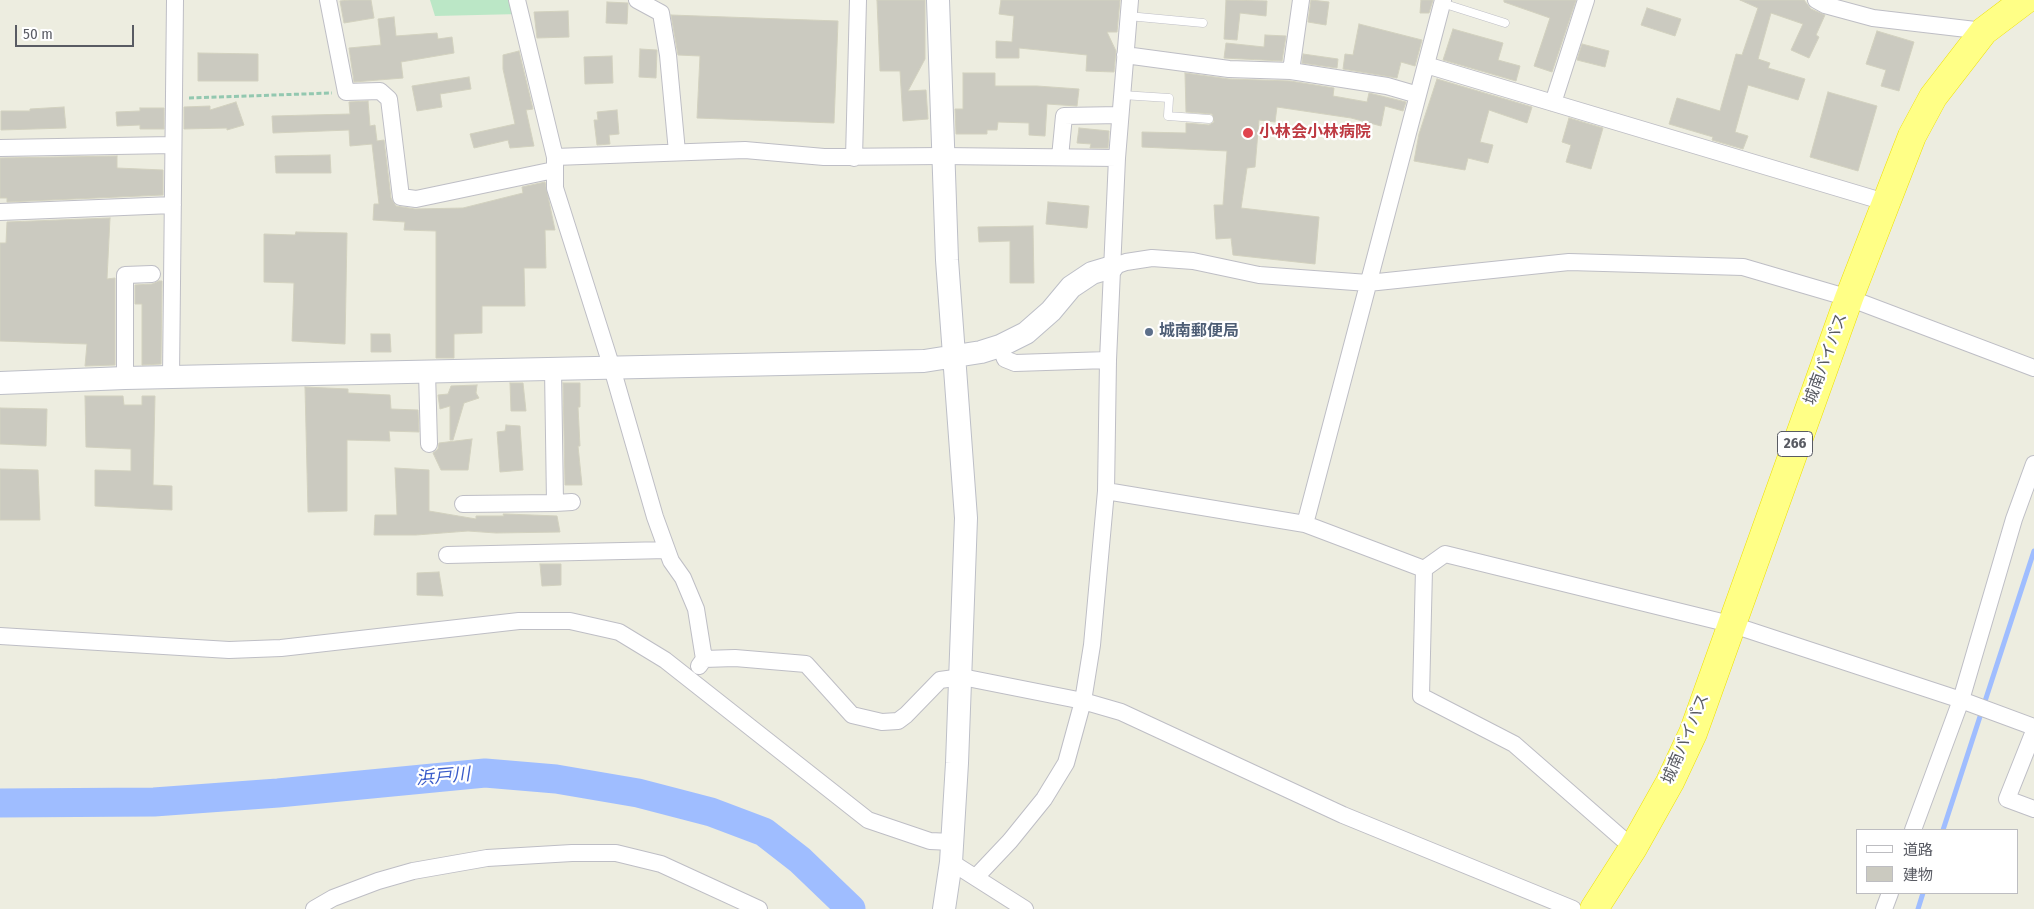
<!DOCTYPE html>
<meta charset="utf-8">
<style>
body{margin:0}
#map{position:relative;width:2034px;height:909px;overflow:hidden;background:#edede0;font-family:"Fira Sans Condensed","Noto Sans JP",sans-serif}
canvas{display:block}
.legend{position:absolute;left:1856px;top:829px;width:162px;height:65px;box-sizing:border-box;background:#fff;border:1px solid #bdbdc1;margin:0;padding:6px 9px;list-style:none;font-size:15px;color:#595b63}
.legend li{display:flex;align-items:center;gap:10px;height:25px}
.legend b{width:25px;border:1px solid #bdbdc1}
.scale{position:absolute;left:15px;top:25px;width:119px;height:22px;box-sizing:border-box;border:2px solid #595b63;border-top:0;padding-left:6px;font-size:15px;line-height:18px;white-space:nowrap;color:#595b63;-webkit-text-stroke:4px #fff;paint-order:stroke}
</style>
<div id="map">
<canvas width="2034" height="909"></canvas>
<ul class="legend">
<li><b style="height:6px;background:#fff"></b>道路</li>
<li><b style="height:14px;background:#cbcac0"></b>建物</li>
</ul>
<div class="scale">50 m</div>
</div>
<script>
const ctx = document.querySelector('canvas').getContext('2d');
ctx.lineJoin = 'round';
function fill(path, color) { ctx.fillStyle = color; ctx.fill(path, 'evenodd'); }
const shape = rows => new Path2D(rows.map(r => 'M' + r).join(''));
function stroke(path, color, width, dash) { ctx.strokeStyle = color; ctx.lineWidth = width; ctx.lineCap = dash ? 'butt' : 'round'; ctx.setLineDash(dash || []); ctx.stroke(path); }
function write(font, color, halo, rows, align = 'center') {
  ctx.font = font + ' "Fira Sans Condensed","Noto Sans JP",sans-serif'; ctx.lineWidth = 4.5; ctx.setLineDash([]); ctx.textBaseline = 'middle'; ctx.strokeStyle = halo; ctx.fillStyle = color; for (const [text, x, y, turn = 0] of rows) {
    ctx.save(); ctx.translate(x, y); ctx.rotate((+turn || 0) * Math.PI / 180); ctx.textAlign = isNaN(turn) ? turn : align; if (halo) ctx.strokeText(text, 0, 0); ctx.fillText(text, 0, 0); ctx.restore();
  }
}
const green = shape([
 [430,0,517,0,520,14,435,16]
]);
const stream = shape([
 [1943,830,2034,551],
 [1918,909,1923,893]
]);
const river = shape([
 [0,803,154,802,278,793,485,773,556,779,638,793,711,812,764,832,800,860,851,909]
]);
const building = shape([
 [349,0,371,0,374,18,344,23,340,1,349,0],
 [877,0,925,0,925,59,908,91,926,90,928,119,903,121,900,71,880,71,877,0],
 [1001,0,1120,0,1117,32,1107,32,1116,51,1114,72,1086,71,1087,55,1019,48,1019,58,996,58,996,41,1012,42,1014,16,999,14,1001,0],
 [1226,0,1267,1,1266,16,1240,13,1237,40,1224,39,1226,0],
 [1311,0,1329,2,1326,25,1308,22,1311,0],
 [1421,0,1433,0,1429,13,1420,13,1421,0],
 [1504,0,1576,0,1552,72,1534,66,1550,18,1504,2,1504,0],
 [1740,0,1804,0,1811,9,1825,15,1816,35,1819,37,1809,58,1791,50,1803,24,1771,13,1758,59,1770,63,1768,68,1805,79,1798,100,1748,85,1735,132,1748,136,1743,149,1712,140,1713,137,1669,124,1677,98,1720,111,1736,54,1742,55,1758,8,1740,0],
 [607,2,628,3,627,24,606,23,607,2],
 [1647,8,1681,19,1675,36,1641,25,1647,8],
 [568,11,569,37,537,38,534,12,568,11],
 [671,15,838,21,834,123,697,118,700,56,678,55,671,15],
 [394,17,396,36,437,33,438,39,452,37,454,53,401,62,403,78,354,82,349,48,381,45,378,19,394,17],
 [1359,24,1422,40,1415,66,1401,62,1397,78,1343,69,1345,54,1353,55,1359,24],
 [1453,29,1503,43,1498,60,1520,66,1516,81,1443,60,1453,29],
 [1877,31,1914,42,1899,91,1881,86,1886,70,1866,64,1877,31],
 [1265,35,1286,36,1282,61,1224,58,1226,43,1264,47,1265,35],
 [1582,44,1609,51,1605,67,1577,60,1582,44],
 [640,49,657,50,656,78,639,77,640,49],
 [519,51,533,109,526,110,534,146,510,148,508,140,474,148,470,134,515,124,503,69,503,55,519,51],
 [198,53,258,54,258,81,198,81,198,53],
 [1303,54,1338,59,1337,68,1302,63,1303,54],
 [612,56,613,83,585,84,584,57,612,56],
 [963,73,995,73,995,86,1037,86,1079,89,1077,106,1047,104,1045,136,1029,135,1029,123,998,122,997,130,987,130,987,134,956,134,955,109,963,109,963,73],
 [1185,73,1229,79,1290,81,1334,88,1333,96,1367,102,1369,93,1406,102,1403,111,1385,106,1381,126,1351,118,1277,107,1275,122,1259,120,1255,167,1247,168,1241,208,1319,217,1315,264,1233,255,1231,238,1216,239,1214,205,1223,205,1227,151,1142,147,1142,132,1186,133,1186,123,1209,125,1214,122,1212,114,1186,112,1185,73],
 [469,77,471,89,440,94,442,107,417,111,412,86,469,77],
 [1437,79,1532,107,1527,123,1489,110,1480,142,1493,145,1488,163,1468,158,1465,170,1414,161,1419,134,1437,79],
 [1828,92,1877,106,1858,171,1810,157,1828,92],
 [368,101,370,126,375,125,377,141,384,140,391,198,396,206,415,209,463,208,523,193,522,187,545,182,555,230,545,230,546,268,524,268,525,306,482,306,482,333,454,334,454,358,436,358,436,231,404,230,405,222,373,220,374,204,379,204,372,144,350,146,349,130,273,133,272,116,350,114,349,102,368,101],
 [236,102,244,125,227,130,227,128,184,129,184,107,210,106,210,110,236,102],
 [64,107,66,128,1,130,1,111,30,111,30,109,64,107],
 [140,108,164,108,164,129,140,129,140,125,117,126,116,112,140,111,140,108],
 [617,110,619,134,609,135,610,144,597,145,594,120,598,120,597,112,617,110],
 [1569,118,1603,128,1591,169,1566,162,1571,145,1562,142,1569,118],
 [1079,128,1109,131,1108,148,1090,148,1091,144,1077,143,1079,128],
 [330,155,331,173,276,173,275,156,330,155],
 [117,156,117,168,163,170,163,195,7,202,7,198,0,198,0,158,117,156],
 [1048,202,1089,206,1087,228,1046,224,1048,202],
 [110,218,107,279,115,278,115,365,85,366,87,344,0,341,0,243,6,243,7,222,110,218],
 [1033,226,1034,283,1010,283,1010,241,979,242,978,227,1033,226],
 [296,232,347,233,345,344,292,341,294,283,264,282,264,234,295,235,296,232],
 [159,281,162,281,161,364,142,365,142,304,135,304,135,285,152,284,159,281],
 [371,334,390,334,391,352,371,352,371,334],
 [510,383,523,383,526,411,511,411,510,383],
 [563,383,580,383,580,407,578,407,580,446,578,446,582,485,565,485,563,383],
 [477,385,476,393,479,398,464,403,453,440,450,440,450,406,440,409,438,395,448,394,451,386,477,385],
 [305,387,348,389,348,393,390,395,391,409,418,410,419,432,389,431,390,441,347,440,347,511,308,512,305,387],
 [85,396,123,396,124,405,142,405,142,396,155,396,153,485,172,486,172,510,95,506,95,470,131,471,131,449,86,447,85,396],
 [0,408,47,409,46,446,0,444,0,408],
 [506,425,520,426,523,470,500,472,497,432,505,431,506,425],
 [472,439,468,470,441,470,433,453,438,449,439,443,472,439],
 [395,468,429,470,429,511,476,519,476,516,504,516,503,514,506,514,557,516,560,532,496,533,468,531,416,535,374,535,375,515,397,515,395,468],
 [0,469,38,470,40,520,0,520,0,469],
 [540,564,561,564,561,585,542,586,540,564],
 [439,572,443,596,417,595,417,573,439,572]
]);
const path = shape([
 [189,98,332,93]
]);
const lane = shape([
 [1442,3,1505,23],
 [1128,16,1203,23],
 [1122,95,1169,98,1168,116,1209,119]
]);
const street = shape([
 [328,0,346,92,380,91,389,99,401,197,416,199,554,170],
 [517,0,555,157,555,188,612,368,655,517,671,561,683,578,696,609,704,659,699,666],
 [637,0,661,13,668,55,677,152],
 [1816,0,1825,5,1873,18,1984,31],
 [1125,55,1229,69,1291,71,1387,86,1418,95],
 [1426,65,1885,202],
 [1291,71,1301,0],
 [1553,103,1586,0],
 [0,148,173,145],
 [555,157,745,150,824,157,942,156,1117,158],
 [1060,157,1064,116,1120,115],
 [854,158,858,0],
 [0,212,173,205],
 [1112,267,1126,262,1152,258,1193,261,1259,275,1368,283,1569,262,1743,267,1849,298,2034,368],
 [1000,346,1005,359,1015,363,1108,360],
 [427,372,429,444],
 [125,378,125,275,152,274],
 [171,378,175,0],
 [1106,491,1305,524,1424,569],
 [555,503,572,502],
 [463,504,555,503,553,369],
 [1305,524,1443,0],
 [447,555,667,550],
 [1424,569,1445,554,1730,624,1961,700,2034,727],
 [1424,569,1421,696,1514,744,1633,848],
 [0,636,229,650,281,648,519,621,570,621,619,632,665,660,868,820,930,841,952,842],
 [704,659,735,658,806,664,852,715,882,722,898,721,906,715,940,680,962,677,1083,701,1121,712,1343,815,1573,909],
 [2034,731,2007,799,2034,809],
 [1913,830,1961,700,2014,519,2034,464],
 [951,862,1025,909],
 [976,877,1010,841,1044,799,1066,763,1083,701,1092,645,1106,491,1108,360,1117,158,1130,0],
 [314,909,333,898,378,881,413,871,487,858,572,853,616,853,661,864,759,909],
 [1884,909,1890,893]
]);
const secondary = shape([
 [938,0,947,260,966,518,957,763,951,862,944,909],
 [0,383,125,378,924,361,981,352,1000,346,1026,333,1051,311,1071,287,1092,273,1112,267]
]);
const highway = shape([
 [1594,909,1633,848,1670,782,1693,733,1849,298,1912,136,1933,97,1984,31,2025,0]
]);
const markers = [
 [1248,133,6,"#e0444e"],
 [1149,332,5,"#5c6f8a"]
];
const shields = [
 [1795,444,35]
];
const shieldNames = [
 ["266",1795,444]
];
const healthNames = [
 ["小林会小林病院",1259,133]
];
const serviceNames = [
 ["城南郵便局",1159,332]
];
const streetNames = [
 ["城南バイパス",1826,359,-70],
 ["城南バイパス",1686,739,-67]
];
const waterNames = [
 ["浜戸川",443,777,-5]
];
fill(green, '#bbe7c6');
stroke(stream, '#9fbdff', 5);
stroke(river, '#9fbdff', 29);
fill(building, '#cbcac0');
stroke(building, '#d2d1bf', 1);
stroke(lane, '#bebec5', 9);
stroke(street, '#bebec5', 18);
stroke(secondary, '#bdbfc7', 24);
stroke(highway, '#eee000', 29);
stroke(path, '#93c8b0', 3, [5, 2.5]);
stroke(lane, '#fff', 8);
stroke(street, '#fff', 16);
stroke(secondary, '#fff', 22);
stroke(highway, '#ffff86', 28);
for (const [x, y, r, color] of markers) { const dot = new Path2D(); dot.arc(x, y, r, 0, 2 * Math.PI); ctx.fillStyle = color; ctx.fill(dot); stroke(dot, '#fff', 2); }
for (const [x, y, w] of shields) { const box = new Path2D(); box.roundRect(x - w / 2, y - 12.5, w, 25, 4); ctx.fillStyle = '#fff'; ctx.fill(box); stroke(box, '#595b63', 1); }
write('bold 15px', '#595b63', null, shieldNames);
write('bold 16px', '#be3a42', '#fff', healthNames, 'left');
write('bold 16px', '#4e5e75', '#fff', serviceNames, 'left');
write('16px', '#595b63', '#fff', streetNames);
write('italic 18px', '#3a5cc9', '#fff', waterNames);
</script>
